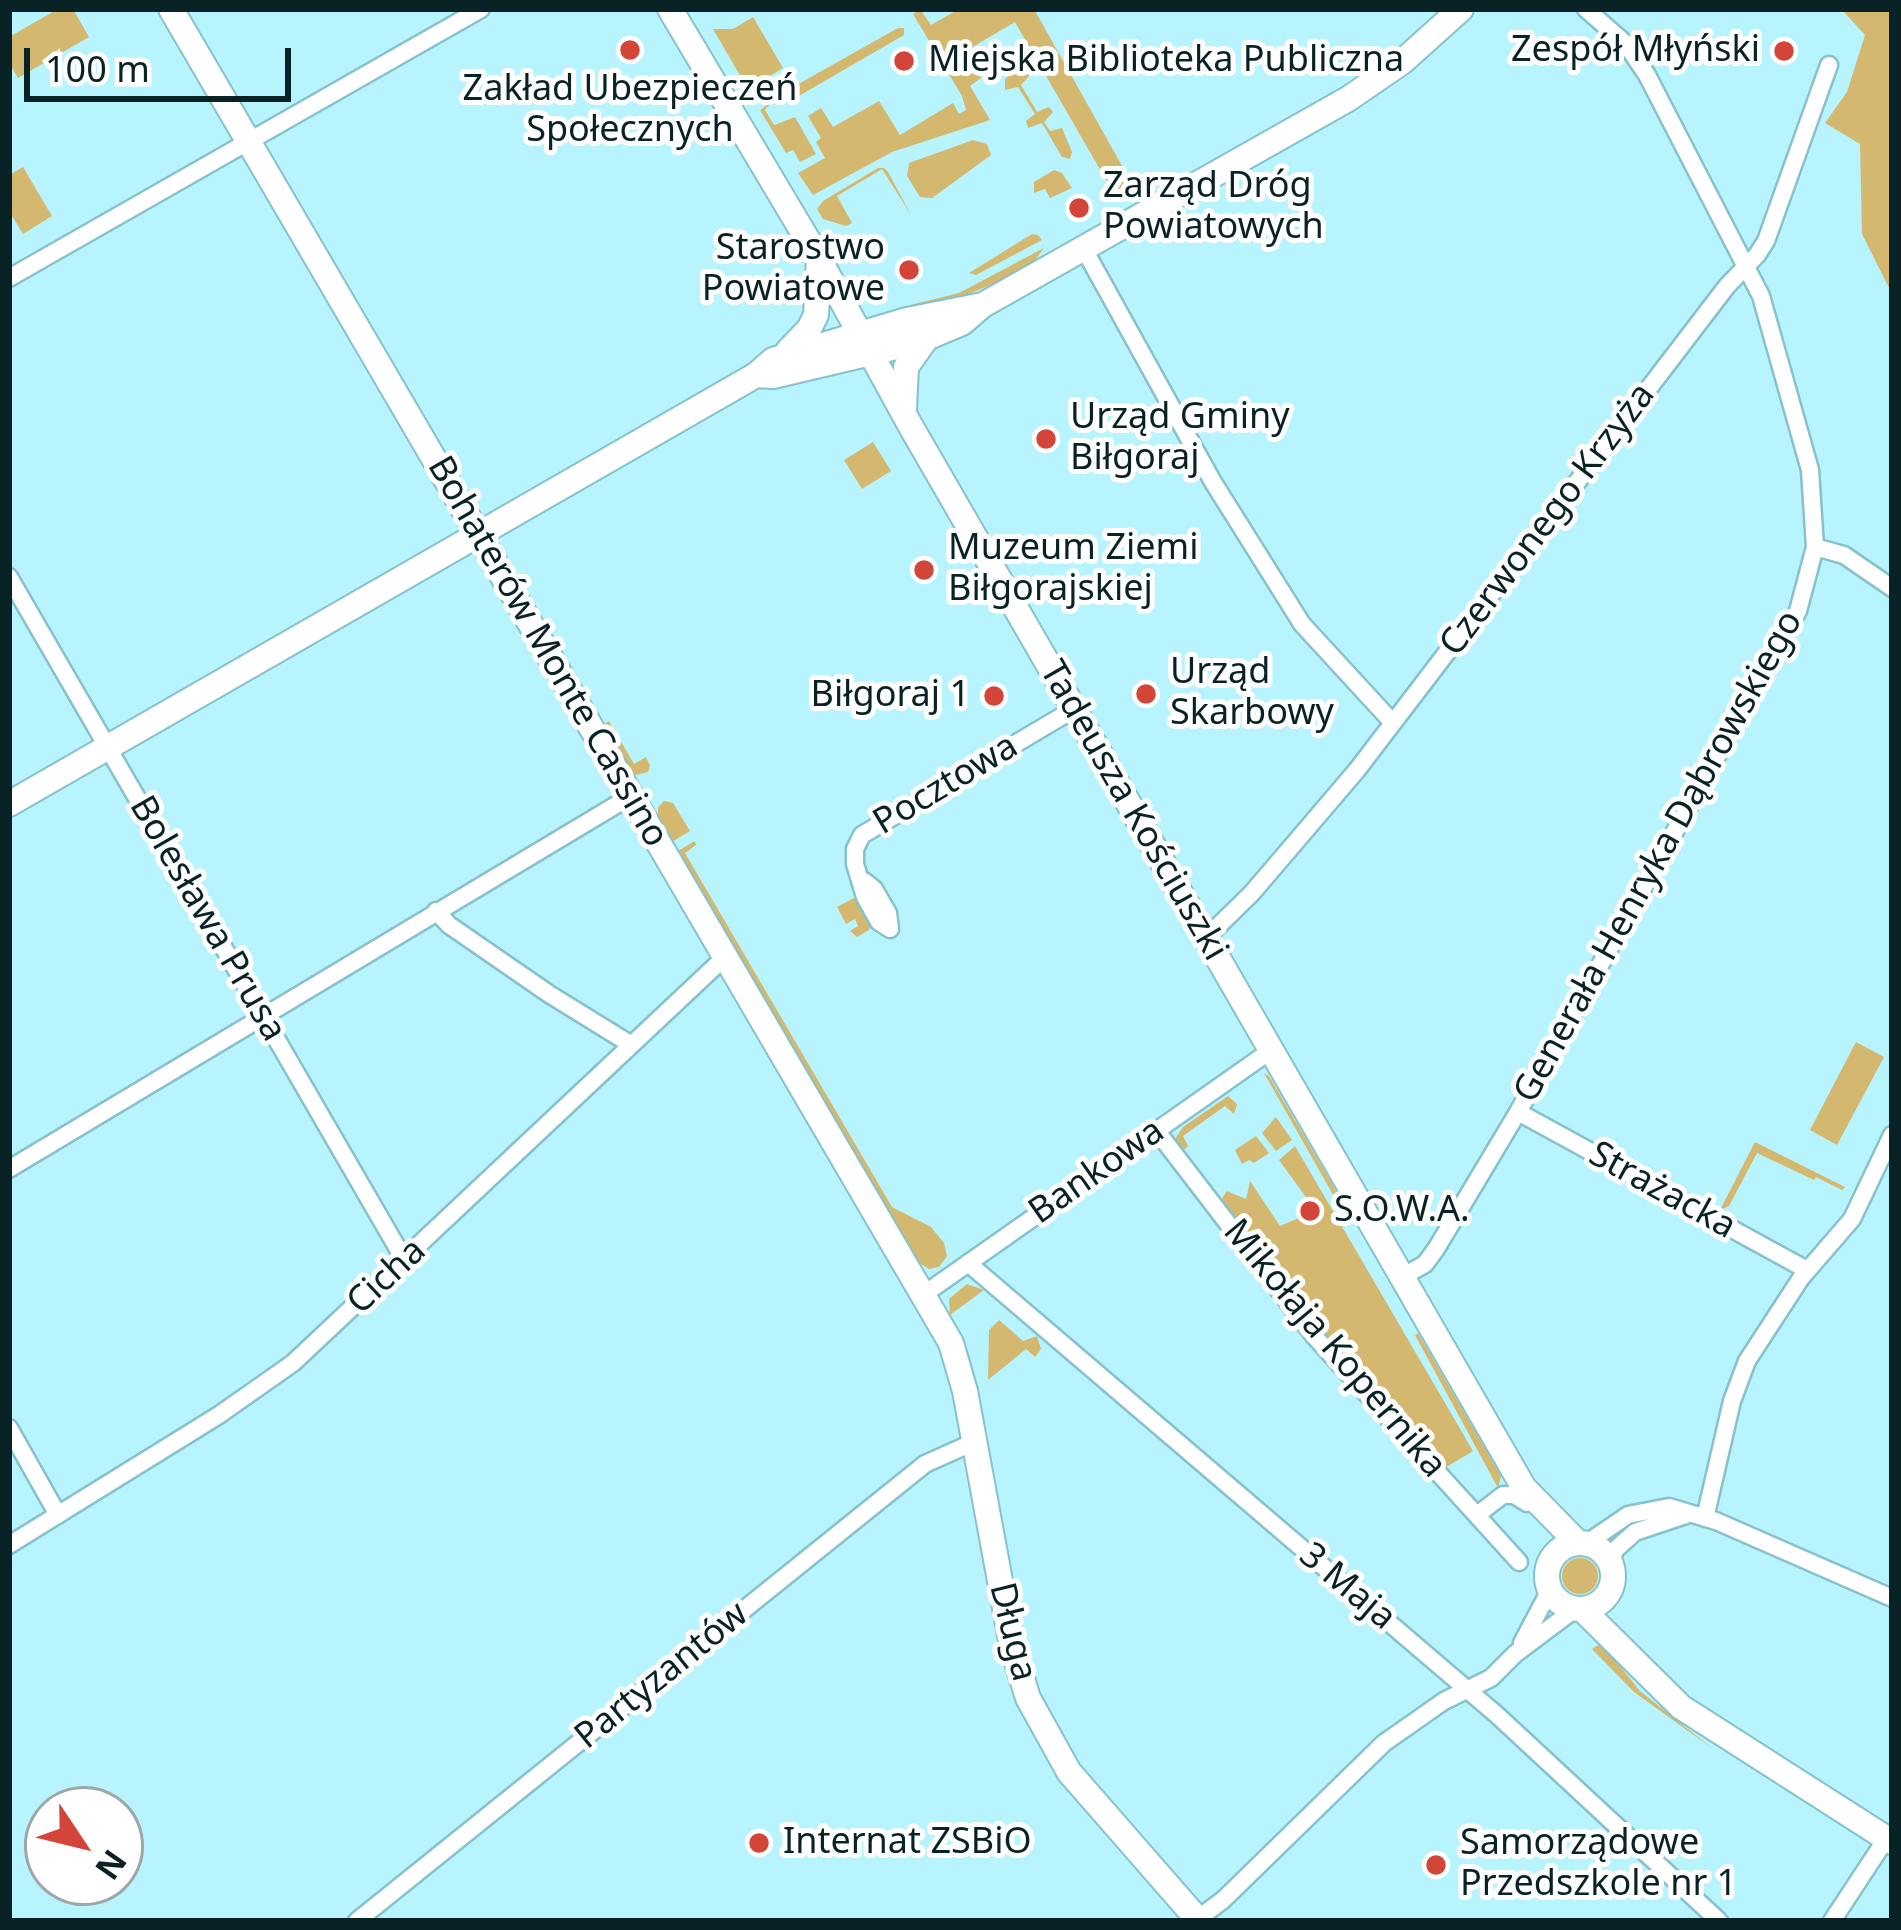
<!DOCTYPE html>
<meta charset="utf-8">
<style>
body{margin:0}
#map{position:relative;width:1901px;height:1930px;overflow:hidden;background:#b7f4fe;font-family:"Noto Sans",sans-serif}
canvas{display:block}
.frame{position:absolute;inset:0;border:12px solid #092225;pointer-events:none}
.north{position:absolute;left:24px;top:1786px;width:120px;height:120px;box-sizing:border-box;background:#fff;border:3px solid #9da7a8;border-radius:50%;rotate:125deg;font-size:33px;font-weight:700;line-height:48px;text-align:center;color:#092225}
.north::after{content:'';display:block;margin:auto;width:42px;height:54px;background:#d34538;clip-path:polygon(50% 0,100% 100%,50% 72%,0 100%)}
.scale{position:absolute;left:24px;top:48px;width:267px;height:54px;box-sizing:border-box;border:6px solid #092225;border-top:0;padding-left:15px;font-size:36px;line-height:42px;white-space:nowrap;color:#092225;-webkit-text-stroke:9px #fff;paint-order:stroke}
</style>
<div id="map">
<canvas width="1901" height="1930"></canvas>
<div class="frame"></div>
<div class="north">N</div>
<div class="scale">100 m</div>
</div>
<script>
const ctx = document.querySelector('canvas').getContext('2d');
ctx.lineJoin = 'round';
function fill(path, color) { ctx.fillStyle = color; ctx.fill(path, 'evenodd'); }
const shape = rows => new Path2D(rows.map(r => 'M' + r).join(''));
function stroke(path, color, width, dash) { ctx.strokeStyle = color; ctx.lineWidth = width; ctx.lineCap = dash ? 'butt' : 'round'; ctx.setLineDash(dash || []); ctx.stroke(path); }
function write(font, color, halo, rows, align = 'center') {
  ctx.font = font + ' "Noto Sans",sans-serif'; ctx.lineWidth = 10; ctx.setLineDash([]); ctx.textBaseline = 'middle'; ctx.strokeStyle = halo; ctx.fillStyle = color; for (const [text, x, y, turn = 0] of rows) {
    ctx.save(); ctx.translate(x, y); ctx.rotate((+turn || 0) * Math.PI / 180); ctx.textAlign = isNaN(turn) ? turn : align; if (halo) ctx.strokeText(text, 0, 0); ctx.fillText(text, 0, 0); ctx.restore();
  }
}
const green = shape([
 [58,9,73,9,89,37,18,78,9,63,9,37],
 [959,9,1034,9,1135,189,1117,199,1015,22,969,49,981,78,970,86,990,120,892,152,813,195,798,173,825,158,816,142,821,138,808,116,821,108,833,127,879,101,900,135,953,103,959,114,966,110,962,96,913,14,920,9,931,25],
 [1841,9,1892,9,1892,294,1862,234,1860,144,1825,123,1847,92,1865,35],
 [753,17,783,68,748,89,713,29,733,29],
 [898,28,904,28,904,35,792,100,789,92,793,87],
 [1018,69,1030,75,1021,85,1037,112,1049,107,1053,112,1044,122,1050,131,1062,128,1072,152,1070,159,1062,157,1042,123,1028,128,1026,121,1035,114,1018,87,1005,90,1005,79],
 [774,100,765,110,774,125,795,117,816,154,800,162,793,150,786,153,760,110],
 [973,140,987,144,991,155,932,198,920,197,907,176,909,163],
 [23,167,52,216,23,234,9,211,9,175],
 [878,168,884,168,888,172,911,215,882,169,837,196,852,223,846,226,823,219,817,209,823,201],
 [1054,170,1062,173,1072,188,1050,198,1045,189,1034,193,1034,182],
 [1032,234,1038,235,1042,240,976,275,969,273],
 [1044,248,1033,263,995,283,964,296,909,309,910,305,959,293],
 [873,442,891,471,862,489,844,460],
 [609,721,634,764,646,757,650,766,648,772,636,775,632,772,604,724],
 [664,801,673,803,690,831,672,842,658,817,658,807],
 [695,841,696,845,685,853,892,1207,931,1227,944,1243,947,1256,939,1267,929,1269,918,1262,678,851],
 [854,898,859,899,873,922,869,930,857,937,850,931,858,926,855,919,846,924,837,907],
 [1856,1042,1884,1057,1837,1145,1810,1130],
 [1264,1073,1269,1076,1338,1194,1336,1200],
 [1228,1096,1237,1104,1234,1114,1225,1106,1183,1136,1188,1146,1185,1149,1173,1142,1183,1127],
 [1276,1117,1292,1140,1276,1151,1262,1133],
 [1256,1136,1269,1153,1254,1163,1249,1160,1242,1164,1235,1150],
 [1755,1142,1845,1187,1842,1190,1816,1177,1814,1180,1757,1153,1729,1206,1720,1210],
 [1295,1146,1473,1451,1443,1469,1440,1459,1384,1398,1375,1397,1366,1386,1364,1374,1333,1339,1323,1339,1313,1328,1316,1320,1225,1204,1219,1203,1227,1191,1246,1199,1250,1181,1280,1226,1301,1217,1311,1204,1279,1160],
 [967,1284,984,1290,950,1315,949,1299],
 [999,1320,1023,1341,1037,1336,1041,1349,1035,1357,1026,1349,988,1380,989,1330],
 [1418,1333,1501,1476,1498,1488,1415,1335],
 '1562 1576a18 18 0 1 1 36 0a18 18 0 1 1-36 0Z',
 [1601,1643,1640,1691,1713,1749,1634,1692,1592,1649]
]);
const street = shape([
 [1084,249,1213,482,1302,624,1393,723],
 [9,278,481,9],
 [1815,547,1844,555,1892,588],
 [9,577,405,1261],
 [864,881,874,889,888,913,890,929],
 [436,911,449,925,549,994,630,1044],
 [890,929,879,922,865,897,855,864,855,849,862,835,1074,709],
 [1206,938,1252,893,1357,770,1727,286,1757,255,1766,241,1829,65],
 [1518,1112,1807,1270],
 [1156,1130,1315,1337,1519,1562],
 [9,1169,631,796],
 [968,1263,1497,1715,1719,1921],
 [1402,1277,1425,1264,1436,1249,1518,1112,1798,611,1815,547,1810,470,1761,296,1647,75,1626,44,1586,9],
 [923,1295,1270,1051],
 [9,1428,58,1515],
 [1477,1515,1503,1495,1514,1495,1527,1503],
 [1705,1518,1732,1401,1747,1361,1801,1278,1852,1219,1892,1135],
 [1587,1543,1628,1515,1669,1507,1716,1521,1892,1598],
 [9,1545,219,1415,293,1363,725,957],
 [1611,1563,1615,1550,1635,1532,1686,1515],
 [1522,1643,1550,1590],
 [357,1921,925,1464,974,1442],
 [1195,1921,1223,1900,1384,1743,1444,1701,1491,1678,1515,1654,1575,1609],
 [1832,1921,1886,1839]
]);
const secondary = shape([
 [171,9,951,1343,965,1391,1012,1646,1028,1698,1069,1772,1199,1921],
 [670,9,819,259,910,425,1524,1488,1577,1542],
 [788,351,809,329,816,315,819,259],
 [756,375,773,376,917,342,962,323,983,305,1348,99,1402,62,1461,9],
 [904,409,906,367,926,339],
 [9,804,756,375,773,360,907,320,983,305],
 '1547 1576a33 33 0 1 1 66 0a33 33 0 1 1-66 0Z',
 [1582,1609,1681,1707,1892,1842]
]);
const markers = [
 [630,50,12,"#d34538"],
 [1784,51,12,"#d34538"],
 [904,61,12,"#d34538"],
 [1079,208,12,"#d34538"],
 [909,270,12,"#d34538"],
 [1046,439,12,"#d34538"],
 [924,570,12,"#d34538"],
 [1146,694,12,"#d34538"],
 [994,696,12,"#d34538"],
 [1310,1211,12,"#d34538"],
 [759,1843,12,"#d34538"],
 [1436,1865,12,"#d34538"]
];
const poiNames = [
 ["Zespół Młyński",1760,51,"right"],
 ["Miejska Biblioteka Publiczna",928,61],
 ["Zakład Ubezpieczeń",630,90,"center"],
 ["Społecznych",630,131,"center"],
 ["Zarząd Dróg",1103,187],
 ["Powiatowych",1103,228],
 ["Starostwo",885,249,"right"],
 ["Powiatowe",885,290,"right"],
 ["Urząd Gminy",1070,418],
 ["Biłgoraj",1070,459],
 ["Muzeum Ziemi",948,549],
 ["Biłgorajskiej",948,590],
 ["Urząd",1170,673],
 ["Skarbowy",1170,714],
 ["Biłgoraj 1",970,696,"right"],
 ["S.O.W.A.",1334,1211],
 ["Internat ZSBiO",783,1843],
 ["Samorządowe",1460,1844],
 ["Przedszkole nr 1",1460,1885]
];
const streetNames = [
 ["Czerwonego Krzyża",1548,520,-53],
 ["Bohaterów Monte Cassino",547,652,60],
 ["Pocztowa",946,785,-31],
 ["Tadeusza Kościuszki",1133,811,60],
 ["Generała Henryka Dąbrowskiego",1659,857,-61],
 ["Bolesława Prusa",207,919,60],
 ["Bankowa",1097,1172,-35],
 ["Strażacka",1662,1191,29],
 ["Cicha",387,1277,-43],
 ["Mikołaja Kopernika",1334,1349,50],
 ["3 Maja",1347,1587,40],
 ["Długa",1012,1632,76],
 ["Partyzantów",662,1676,-39]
];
fill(green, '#d4b86f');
stroke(street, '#87c2cc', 21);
stroke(secondary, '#87c2cc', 28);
stroke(street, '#fff', 16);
stroke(secondary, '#fff', 24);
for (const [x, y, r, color] of markers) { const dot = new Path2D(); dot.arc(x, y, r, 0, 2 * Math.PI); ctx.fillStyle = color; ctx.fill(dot); stroke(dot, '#fff', 4.5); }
write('36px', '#092225', '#fff', poiNames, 'left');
write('36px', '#092225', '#fff', streetNames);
</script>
